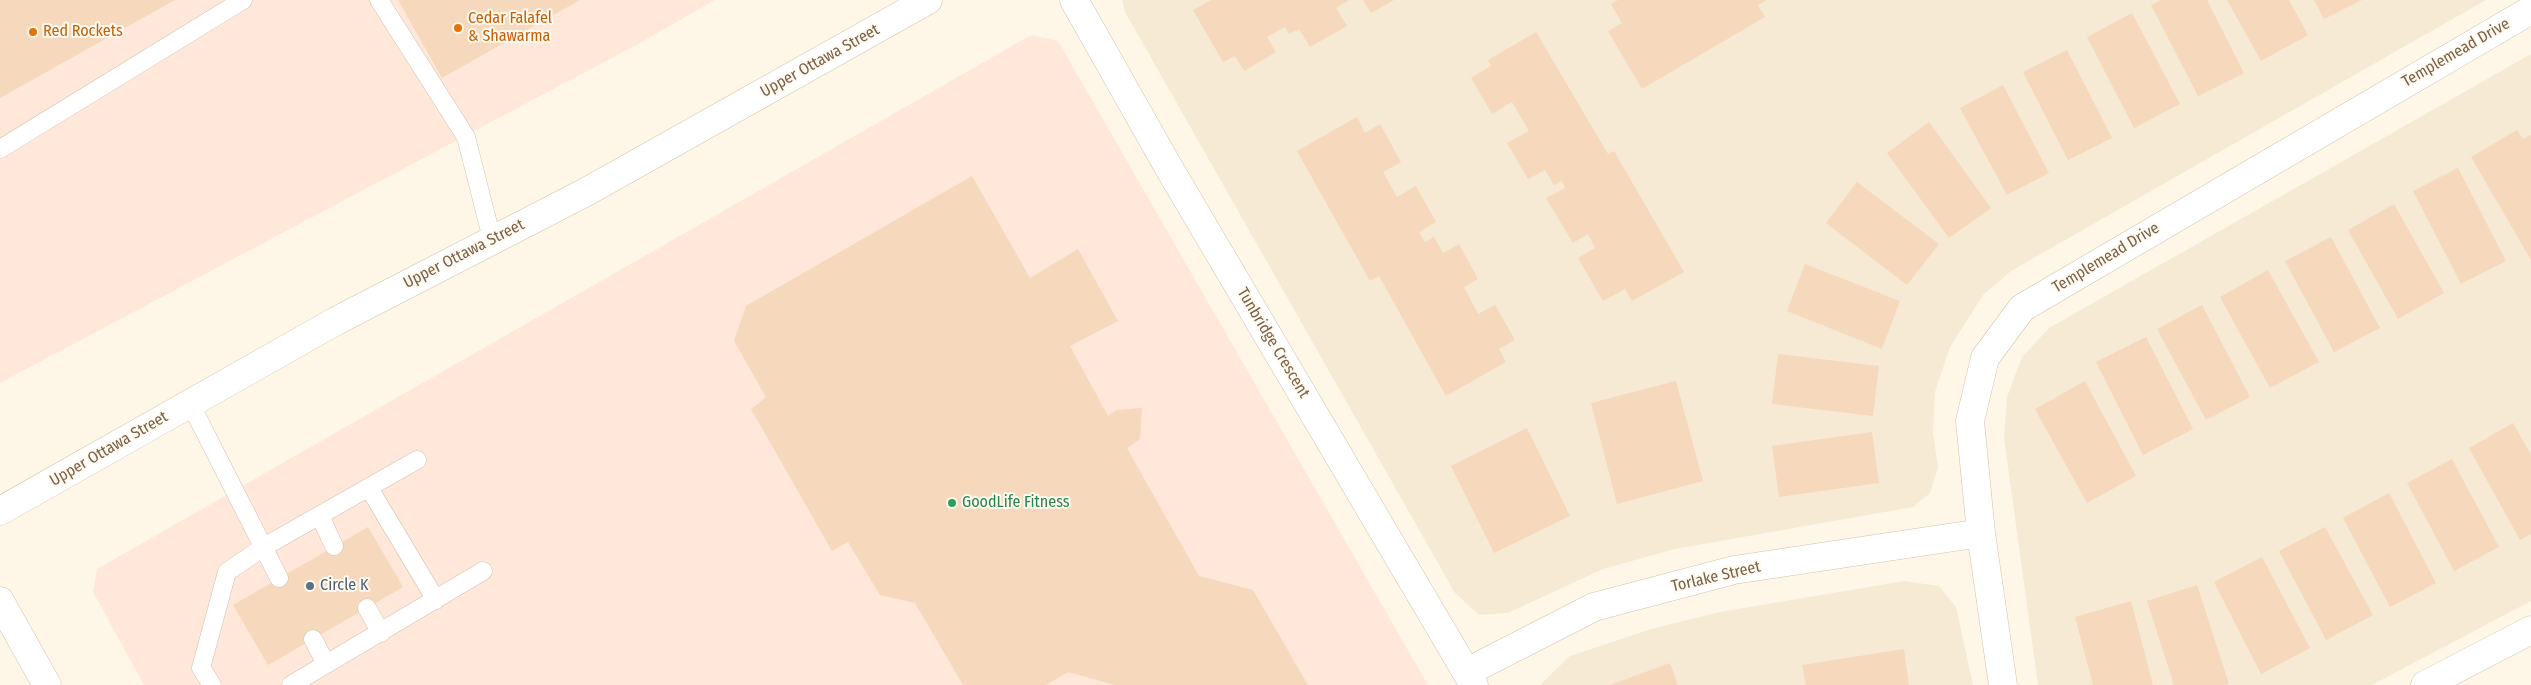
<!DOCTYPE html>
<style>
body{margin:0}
canvas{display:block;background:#fef7e7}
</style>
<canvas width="2531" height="685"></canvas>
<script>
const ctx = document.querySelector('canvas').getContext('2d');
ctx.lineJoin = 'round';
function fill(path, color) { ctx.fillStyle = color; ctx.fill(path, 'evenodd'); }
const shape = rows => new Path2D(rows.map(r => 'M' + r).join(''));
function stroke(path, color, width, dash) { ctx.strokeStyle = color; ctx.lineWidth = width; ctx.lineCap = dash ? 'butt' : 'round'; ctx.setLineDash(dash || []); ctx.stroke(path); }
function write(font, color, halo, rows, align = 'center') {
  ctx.font = font + ' "Fira Sans Condensed",sans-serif'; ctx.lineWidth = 4; ctx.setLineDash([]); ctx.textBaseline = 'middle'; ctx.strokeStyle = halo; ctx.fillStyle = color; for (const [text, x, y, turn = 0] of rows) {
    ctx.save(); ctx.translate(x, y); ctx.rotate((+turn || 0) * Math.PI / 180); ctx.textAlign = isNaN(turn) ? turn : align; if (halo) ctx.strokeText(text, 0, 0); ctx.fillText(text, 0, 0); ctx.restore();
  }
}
const residential = shape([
 [1122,0,2486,0,2011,271,1983,295,1950,347,1935,392,1933,433,1938,467,1930,493,1913,507,1675,549,1603,569,1508,613,1479,615,1455,593,1125,12],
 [2531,54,2531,601,2372,685,2038,685,2004,438,2007,397,2022,357,2049,328],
 [1904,581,1939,586,1956,607,1973,685,1540,685,1570,656,1651,629,1720,612]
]);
const commercial = shape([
 [0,0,715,0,640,43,0,383],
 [1031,35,1058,41,1428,685,144,685,93,592,97,569]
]);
const building = shape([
 [0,0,175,0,0,98],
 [398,0,580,0,442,78],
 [1211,0,1349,0,1336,8,1347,26,1310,47,1299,29,1289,34,1285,27,1267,37,1276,52,1244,71,1235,56,1223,62,1193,10],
 [1363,0,1394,0,1371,13],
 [1618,0,1767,0,1758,5,1765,17,1642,89,1608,31,1622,23,1611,4],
 [2161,0,2207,0,2244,73,2198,96,2151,5],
 [2227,0,2289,0,2308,35,2261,61],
 [2314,0,2362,0,2324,19],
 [2132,13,2180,104,2134,128,2087,37],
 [1536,32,1608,154,1614,151,1684,272,1632,301,1625,289,1603,301,1578,258,1595,248,1588,234,1573,243,1546,198,1565,188,1562,181,1554,185,1545,170,1528,179,1507,143,1529,131,1512,102,1492,114,1471,78,1491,66,1488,60],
 [2067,50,2112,138,2068,160,2023,72],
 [2003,85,2049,173,2007,195,1960,108],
 [1357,117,1365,133,1380,124,1401,162,1383,172,1397,197,1416,186,1436,222,1419,232,1425,242,1434,237,1443,253,1459,244,1478,279,1464,287,1478,314,1495,305,1515,340,1499,349,1506,362,1446,396,1379,276,1370,281,1297,151],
 [1929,122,1991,208,1949,238,1887,153],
 [2517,130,2523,139,2531,135,2531,260,2471,157],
 [2458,168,2506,261,2461,284,2413,191],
 [972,176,1030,278,1078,249,1118,321,1070,346,1108,416,1116,410,1142,408,1140,439,1127,448,1199,576,1253,590,1308,685,1115,685,1068,672,1046,685,963,685,915,603,880,595,848,542,832,551,751,409,766,397,734,341,746,306],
 [1857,182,1939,244,1907,285,1826,223],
 [2394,204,2444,293,2398,319,2348,230],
 [2331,237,2380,328,2334,352,2285,261],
 [1805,264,1900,301,1882,349,1787,311],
 [2268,270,2319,362,2270,388,2220,297],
 [2202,305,2250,397,2206,420,2157,329],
 [2146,337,2193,429,2143,455,2096,362],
 [1778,354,1879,366,1873,416,1772,404],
 [1676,381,1703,481,1617,504,1591,403],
 [2085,381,2136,476,2087,503,2035,409],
 [2513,423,2531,455,2531,534,2520,540,2469,448],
 [1527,428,1570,516,1494,553,1451,466],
 [1872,432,1879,483,1779,497,1772,446],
 [2452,459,2499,547,2454,571,2407,483],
 [2389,493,2436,583,2390,607,2343,518],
 [368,527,403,587,268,665,233,605],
 [2325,527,2373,615,2326,640,2279,551],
 [2262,557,2310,648,2261,674,2214,582],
 [2197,585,2229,684,2225,685,2174,685,2147,601],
 [2131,601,2153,685,2093,685,2075,617],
 [1904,649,1909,685,1806,685,1802,665],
 [1670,663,1678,685,1610,685]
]);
const lane = shape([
 [379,0,466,137,492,239],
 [0,149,243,0],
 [190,403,279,578],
 [369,488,436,600],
 [320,516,334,546],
 [367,608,381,633],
 [313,639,326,664],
 [212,685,201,668,227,572,262,548,417,460],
 [291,685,483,571]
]);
const street = shape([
 [1074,0,1169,168,1474,685],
 [1467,672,1594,607,1734,570,1981,533],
 [2003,685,1981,533,1970,421,1985,358,2022,308,2531,10],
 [2425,685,2531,630]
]);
const secondary = shape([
 [0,511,336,321,586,192,928,0],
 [0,601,47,685]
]);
const markers = [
 [458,28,5,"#e8710a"],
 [33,32,5,"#e8710a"],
 [952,503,5,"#2e9e5b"],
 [310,586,5,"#5c6f8a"]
];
const foodNames = [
 ["Cedar Falafel",468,19],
 ["& Shawarma",468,37],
 ["Red Rockets",43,32]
];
const streetNames = [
 ["Templemead Drive",2456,53,-30],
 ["Upper Ottawa Street",820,61,-29],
 ["Upper Ottawa Street",464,254,-27],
 ["Templemead Drive",2106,258,-31],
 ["Tunbridge Crescent",1273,343,59],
 ["Upper Ottawa Street",109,449,-30],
 ["Torlake Street",1716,577,-13]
];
const leisureNames = [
 ["GoodLife Fitness",962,503]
];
const serviceNames = [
 ["Circle K",320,586]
];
fill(residential, '#f6ead4');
fill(commercial, '#ffe8da');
fill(building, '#f6d8bc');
stroke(lane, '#d2c0ab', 19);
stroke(street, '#d2c0ab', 29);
stroke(secondary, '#d5c1a8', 29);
stroke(lane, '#fff', 18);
stroke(street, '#fff', 28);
stroke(secondary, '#fff', 28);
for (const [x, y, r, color] of markers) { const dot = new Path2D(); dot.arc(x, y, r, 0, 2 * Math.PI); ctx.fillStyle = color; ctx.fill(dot); stroke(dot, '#fffaef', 2); }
write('16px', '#c56008', '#fffaef', foodNames, 'left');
write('16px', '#7b5f48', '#fffaef', streetNames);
write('16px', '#27864d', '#fffaef', leisureNames, 'left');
write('16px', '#4e5e75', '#fffaef', serviceNames, 'left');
</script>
